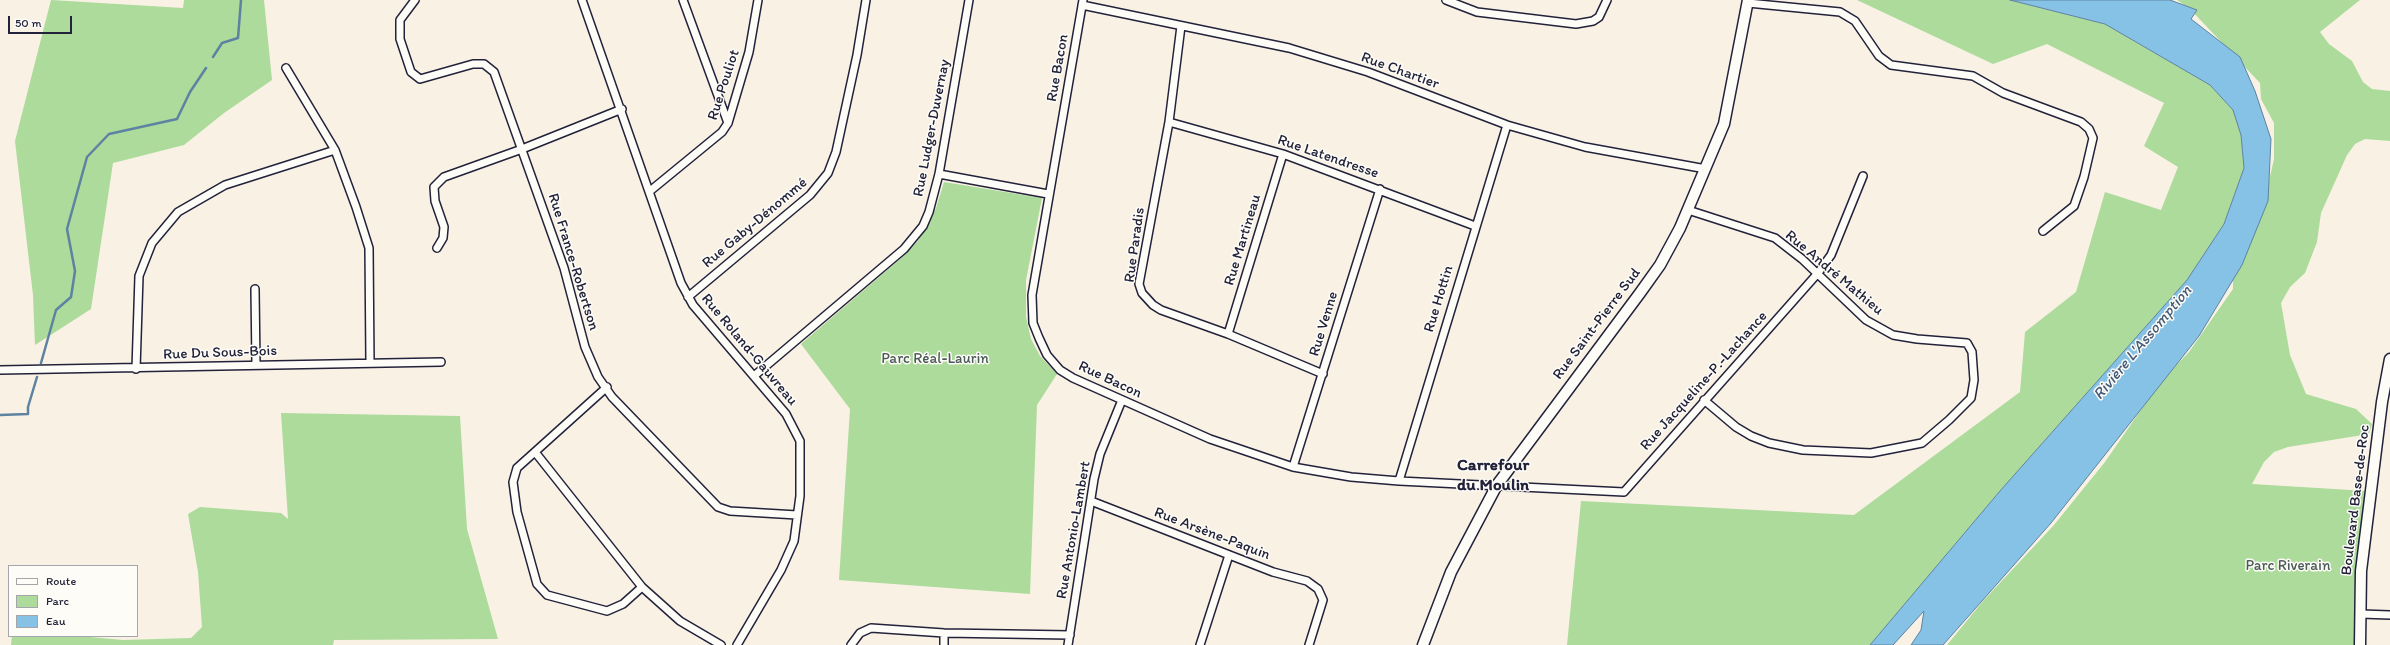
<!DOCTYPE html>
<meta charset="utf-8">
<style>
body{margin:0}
#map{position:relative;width:2390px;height:645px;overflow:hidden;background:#f9f1e4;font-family:Itim,sans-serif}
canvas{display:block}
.legend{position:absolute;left:8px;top:565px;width:130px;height:72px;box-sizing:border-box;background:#fdfcf7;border:1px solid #a5a5ac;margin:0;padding:5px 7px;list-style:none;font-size:12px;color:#22223b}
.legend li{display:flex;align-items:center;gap:8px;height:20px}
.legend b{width:20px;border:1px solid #a5a5ac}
.scale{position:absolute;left:8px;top:16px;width:64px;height:18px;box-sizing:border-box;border:2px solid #22223b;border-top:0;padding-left:5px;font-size:12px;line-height:14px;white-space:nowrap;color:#22223b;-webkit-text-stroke:3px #fdfcf7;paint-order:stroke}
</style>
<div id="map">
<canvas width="2390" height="645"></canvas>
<ul class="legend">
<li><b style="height:5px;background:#fdfcf7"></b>Route</li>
<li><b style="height:11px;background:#acdb9b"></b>Parc</li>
<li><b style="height:11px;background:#86c2e6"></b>Eau</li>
</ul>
<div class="scale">50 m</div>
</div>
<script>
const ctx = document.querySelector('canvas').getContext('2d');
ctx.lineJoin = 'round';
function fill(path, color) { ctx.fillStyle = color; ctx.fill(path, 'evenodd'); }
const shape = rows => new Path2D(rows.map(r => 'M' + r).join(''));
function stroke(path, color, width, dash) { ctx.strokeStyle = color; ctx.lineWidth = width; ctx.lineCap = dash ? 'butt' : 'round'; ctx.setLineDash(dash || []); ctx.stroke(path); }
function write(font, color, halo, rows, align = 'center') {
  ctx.font = font + ' Itim,sans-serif'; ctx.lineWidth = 3; ctx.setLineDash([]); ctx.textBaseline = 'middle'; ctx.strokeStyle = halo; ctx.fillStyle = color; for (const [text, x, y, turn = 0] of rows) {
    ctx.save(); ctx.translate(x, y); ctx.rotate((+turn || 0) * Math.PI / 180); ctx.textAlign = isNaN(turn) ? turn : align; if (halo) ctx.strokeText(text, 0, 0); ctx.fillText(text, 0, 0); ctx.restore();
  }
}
const green = shape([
 [51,0,183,8,184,0,264,0,272,80,224,113,184,145,113,163,91,309,35,345,33,295,15,141],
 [1857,0,2010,0,2105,24,2210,85,2233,110,2241,135,2244,168,2224,224,2187,280,2000,491,1870,645,1567,645,1581,501,1854,515,2020,392,2025,332,2076,292,2105,192,2161,210,2178,167,2144,146,2164,103,2047,44,1993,64],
 [2177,0,2360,0,2320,32,2329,44,2352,61,2363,82,2372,89,2390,91,2390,141,2365,139,2355,144,2347,155,2321,213,2317,242,2305,273,2290,287,2281,303,2290,355,2306,394,2356,409,2372,424,2369,434,2288,447,2274,452,2264,462,2252,484,2367,491,2358,645,1947,645,1983,601,2054,525,2105,462,2160,382,2189,352,2233,289,2233,272,2262,212,2274,159,2274,123,2261,99,2260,83,2190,9],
 [944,182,1042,198,1026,280,1026,317,1031,339,1040,356,1057,374,1037,405,1030,594,839,580,850,409,801,344,899,260,918,241,936,208],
 [281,413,460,416,467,529,498,639,334,640,333,645,11,645,12,636,79,636,123,640,191,638,202,627,198,572,188,514,200,507,281,513,288,519]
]);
const water = shape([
 [2010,0,2170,0,2197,10,2191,19,2240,57,2255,91,2271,139,2268,201,2242,265,2199,336,2051,523,1943,645,1911,645,1921,630,1924,611,1893,645,1870,645,2000,491,2187,280,2224,224,2244,168,2241,135,2233,110,2210,85,2105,24,2010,0]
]);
const stream = shape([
 [213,57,222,43,238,38,241,0],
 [41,363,56,310,71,297,75,271,67,229,87,157,109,134,177,119,190,92,206,68],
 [0,415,28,414,28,407,37,377]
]);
const street = shape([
 [415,0,400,20,400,39,411,72,420,79,473,64,484,64,494,72,564,268,585,347,598,377,612,397,718,507,730,511,797,515],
 [582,0,681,283,693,305,786,414,800,441,800,496,794,541,781,570,737,645],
 [683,0,728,123],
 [1083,0,1032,295,1033,323,1039,338,1047,355,1060,370,1073,378,1210,439,1293,467,1351,477,1399,481,1624,492,1818,273,1831,255,1863,176],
 [1446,0,1477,12,1576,24,1593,21,1599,17,1607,0],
 [1748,3,1840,12,1855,21,1879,56,1891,65,1973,76,2003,93,2081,122,2089,129,2093,138,2084,177,2074,206,2043,231],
 [1082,5,1289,48,1368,72,1507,125,1585,147,1706,169],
 [1181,26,1169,122,1139,284,1142,293,1153,305,1161,310,1228,334,1323,374],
 [286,68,335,150,356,207,369,248,370,363],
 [1169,122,1283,154,1475,226],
 [939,174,1048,194],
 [650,191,722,132,728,123,749,52,758,0],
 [1688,210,1775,238,1802,259,1866,320,1893,335,1917,339,1967,343,1972,352,1974,380,1971,398,1949,420,1922,443,1871,453,1803,450,1769,443,1751,436,1736,427,1704,400],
 [437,248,443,238,444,227,435,201,434,187,444,177,522,149,622,109],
 [255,289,256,365],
 [688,297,810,195,828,173,836,152,857,55,866,0],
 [1228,334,1283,154],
 [136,369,139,276,152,243,178,212,225,185,335,150],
 [0,370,441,362],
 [754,376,904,249,923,226,929,212,939,174,969,0],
 [607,387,517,468,513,482,517,512,537,584,547,595,607,611,623,604,642,587],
 [535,452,642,587,680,621,721,645],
 [1293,467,1380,189],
 [1399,481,1507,125],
 [1091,501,1273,572,1307,581,1318,589,1323,600,1309,645],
 [2361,614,2390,615],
 [851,645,860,633,871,628,944,633,1070,635],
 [944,645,944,633],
 [1068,645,1094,479,1100,454,1122,400],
 [1200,645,1229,555]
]);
const secondary = shape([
 [1423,645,1451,572,1497,485,1640,293,1660,265,1680,228,1724,124,1748,0],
 [2360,645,2361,571,2382,402,2390,359]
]);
const streetNames = [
 ["Rue Bacon",1058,68,-80],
 ["Rue Chartier",1400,71,20],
 ["Rue Pouliot",724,85,-72],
 ["Rue Ludger-Duvernay",932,128,-79],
 ["Rue Latendresse",1328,157,19],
 ["Rue Gaby-Dénommé",755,223,-40],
 ["Rue Martineau",1243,240,-73],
 ["Rue Paradis",1135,245,-82],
 ["Rue France-Robertson",573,262,73],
 ["Rue André Mathieu",1834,273,40],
 ["Rue Hottin",1439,299,-73],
 ["Rue Venne",1324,324,-73],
 ["Rue Saint-Pierre Sud",1597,324,-53],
 ["Rue Roland-Gauvreau",749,350,50],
 ["Rue Du Sous-Bois",220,353,-2],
 ["Rue Bacon",1110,380,25],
 ["Rue Jacqueline-P.-Lachance",1704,381,-48],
 ["Boulevard Base-de-Roc",2356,500,-83],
 ["Rue Antonio-Lambert",1074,530,-80],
 ["Rue Arsène-Paquin",1212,534,21]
];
const parkNames = [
 ["Parc Réal-Laurin",935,359],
 ["Parc Riverain",2288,566]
];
const waterNames = [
 ["Rivière L'Assomption",2143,343,-50]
];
const quarterNames = [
 ["Carrefour",1493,466],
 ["du Moulin",1493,486]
];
fill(green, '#acdb9b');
fill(water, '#86c2e6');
stroke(water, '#5e82a2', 1);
stroke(stream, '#5e82a2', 2.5);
stroke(street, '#22223b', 10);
stroke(secondary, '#22223b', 13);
stroke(street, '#fdfcf7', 7);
stroke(secondary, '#fdfcf7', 10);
write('15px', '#22223b', '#fdfcf7', streetNames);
write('15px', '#4b5a58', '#fdfcf7', parkNames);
write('italic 16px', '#455a77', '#fdfcf7', waterNames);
write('bold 17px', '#22223b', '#fdfcf7', quarterNames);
</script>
